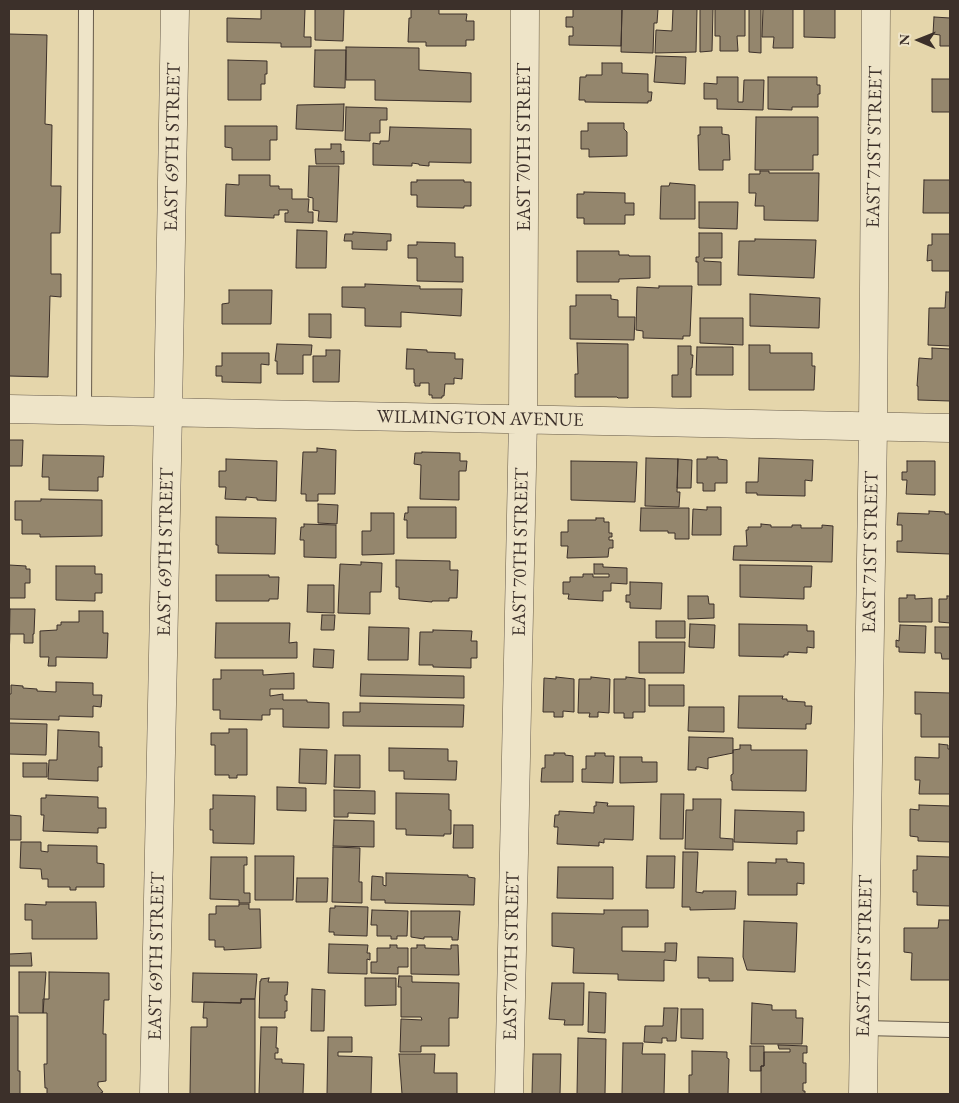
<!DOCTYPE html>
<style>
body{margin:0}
#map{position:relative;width:959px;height:1103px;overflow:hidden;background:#e5d6ab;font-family:"EB Garamond",serif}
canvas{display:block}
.frame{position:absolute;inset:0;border:10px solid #3c302a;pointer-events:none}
.north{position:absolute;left:894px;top:15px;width:50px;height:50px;-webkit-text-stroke:4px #eee4c8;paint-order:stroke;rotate:271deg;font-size:14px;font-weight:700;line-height:20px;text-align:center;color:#3c302a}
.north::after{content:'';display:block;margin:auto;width:18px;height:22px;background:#3c302a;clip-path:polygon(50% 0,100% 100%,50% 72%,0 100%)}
</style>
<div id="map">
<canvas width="959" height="1103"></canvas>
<div class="frame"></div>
<div class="north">N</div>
</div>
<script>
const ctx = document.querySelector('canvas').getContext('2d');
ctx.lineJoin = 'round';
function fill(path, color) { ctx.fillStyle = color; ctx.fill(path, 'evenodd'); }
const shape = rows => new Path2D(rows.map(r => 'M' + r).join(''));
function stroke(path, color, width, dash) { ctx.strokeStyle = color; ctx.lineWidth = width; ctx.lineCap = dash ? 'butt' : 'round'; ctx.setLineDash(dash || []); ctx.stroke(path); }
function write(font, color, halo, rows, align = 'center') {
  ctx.font = font + ' "EB Garamond",serif'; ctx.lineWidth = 4.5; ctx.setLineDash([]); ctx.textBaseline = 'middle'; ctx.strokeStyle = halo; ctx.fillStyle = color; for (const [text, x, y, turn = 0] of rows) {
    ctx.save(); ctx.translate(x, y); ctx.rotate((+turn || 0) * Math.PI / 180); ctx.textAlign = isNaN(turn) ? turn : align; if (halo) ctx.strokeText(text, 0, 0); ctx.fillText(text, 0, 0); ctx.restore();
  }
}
const building = shape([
 [261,9,305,9,304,37,311,37,311,47,281,47,281,43,227,42,227,18,261,19,261,9],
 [315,9,344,9,343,41,315,40,315,9],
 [411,9,439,9,439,14,467,14,466,21,474,21,474,40,466,40,466,46,426,46,426,42,408,42,409,18,411,18,411,9],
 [573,9,622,9,621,46,569,45,569,36,573,36,573,27,566,27,566,17,573,17,573,9],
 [622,9,658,9,657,23,654,23,653,53,621,52,622,9],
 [673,9,697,9,696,52,655,53,656,30,672,31,673,9],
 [700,9,713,9,712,51,700,52,700,9],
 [715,9,745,9,745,36,737,36,738,51,720,51,720,36,715,36,715,9],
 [749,9,761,9,761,53,749,52,749,9],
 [763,9,793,9,793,48,773,48,774,37,762,37,763,9],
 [804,9,835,9,835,38,804,37,804,9],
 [934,17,950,18,950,46,940,46,940,35,933,34,934,17],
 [9,34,47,35,45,124,52,125,51,186,61,186,60,233,51,233,51,274,61,274,61,297,50,296,48,377,9,376,9,34],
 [346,47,419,48,419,70,471,73,471,102,375,100,375,80,346,80,346,47],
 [315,50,346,50,345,88,314,87,315,50],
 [656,56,686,57,685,84,654,82,656,56],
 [228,60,267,61,267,74,265,74,265,84,261,84,261,100,228,100,228,60],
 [602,63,622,63,622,73,648,74,648,92,652,92,651,101,648,101,648,103,585,102,585,100,579,100,580,77,586,77,586,75,602,75,602,63],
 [717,77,738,77,738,102,743,102,744,80,764,80,763,110,717,109,717,99,704,99,704,83,717,84,717,77],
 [768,77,817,77,817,85,820,85,820,94,818,94,818,107,792,107,792,110,768,109,768,77],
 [932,79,950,79,950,112,932,112,932,79],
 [344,104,343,131,296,129,297,105,344,104],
 [346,107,387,108,387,120,380,120,380,133,370,133,370,141,345,140,346,107],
 [756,117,818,117,818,155,813,155,813,170,755,170,756,117],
 [588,123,624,123,624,129,627,132,627,156,589,157,589,149,581,149,581,131,588,131,588,123],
 [225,126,277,126,277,140,270,140,270,160,232,160,232,148,225,147,225,126],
 [390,127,471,129,471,163,429,162,429,166,419,165,419,164,412,163,412,166,373,165,373,143,380,144,380,141,389,141,390,127],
 [700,127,722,127,722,134,729,135,730,160,723,160,723,170,699,170,698,135,700,135,700,127],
 [331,144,341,144,341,152,344,151,344,164,316,164,315,149,331,149,331,144],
 [309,166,339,166,337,222,318,221,319,211,313,210,313,198,308,197,309,166],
 [760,171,769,171,769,173,819,173,818,221,764,220,764,206,755,206,756,193,749,193,749,174,760,174,760,171],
 [239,175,270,175,270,186,279,186,279,189,292,189,292,199,309,199,308,212,313,212,313,223,285,222,285,213,288,213,288,210,279,210,279,215,274,215,274,218,225,216,226,184,239,185,239,175],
 [417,180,464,180,464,182,471,182,471,206,464,206,464,208,417,207,417,195,411,195,411,182,417,182,417,180],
 [924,180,950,180,950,213,923,213,924,180],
 [670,183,695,185,695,219,660,219,661,186,669,186,670,183],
 [584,192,625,193,625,203,634,203,634,215,625,215,625,224,584,224,584,218,577,218,577,194,584,194,584,192],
 [699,202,738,202,737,229,699,228,699,202],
 [297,230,327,231,326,268,296,268,297,230],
 [353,232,391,234,391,241,387,241,387,250,352,249,352,241,344,241,345,234,353,234,353,232],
 [699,233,722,233,722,258,704,258,704,261,721,262,721,285,698,285,698,262,696,262,696,257,699,257,699,233],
 [932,234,950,234,950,271,932,271,932,260,927,261,928,245,932,245,932,234],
 [755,239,816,240,814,278,738,275,739,241,755,241,755,239],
 [417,242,455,243,455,257,463,257,463,282,417,281,417,258,408,258,408,245,417,245,417,242],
 [577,251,619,251,619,255,629,255,629,256,650,256,650,278,619,279,619,282,577,282,577,251],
 [365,284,420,286,420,289,462,289,461,316,401,312,401,327,365,326,365,308,342,307,342,287,365,287,365,284],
 [659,286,692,286,690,336,683,336,683,339,643,338,643,331,636,330,637,287,659,288,659,286],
 [229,290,272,290,271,324,222,324,222,304,229,303,229,290],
 [946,292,950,292,950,346,928,345,929,308,945,308,946,292],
 [750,294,820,298,819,328,750,326,750,294],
 [576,295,611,295,611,299,618,300,618,317,635,317,634,340,570,339,570,306,576,306,576,295],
 [309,314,331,314,331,338,309,337,309,314],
 [700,318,743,318,743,345,700,343,700,318],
 [577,343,628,344,628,398,618,398,617,397,575,397,575,374,578,374,577,343],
 [277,344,312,345,311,355,303,355,303,374,277,374,277,361,275,361,277,344],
 [749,345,770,345,770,353,812,353,812,366,815,366,814,390,749,390,749,345],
 [678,346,691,346,691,355,693,355,692,368,691,368,691,397,672,397,672,375,678,375,678,346],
 [697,347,733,347,733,375,696,375,697,347],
 [932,348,950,349,950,401,918,400,918,386,917,386,919,358,932,359,932,348],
 [407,349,427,350,427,352,455,353,455,359,463,359,462,379,454,378,454,384,445,384,444,396,442,396,442,398,432,398,432,395,429,395,429,383,420,383,420,386,415,386,415,383,414,383,414,369,406,369,407,349],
 [326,350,340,350,339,382,313,382,313,356,326,356,326,350],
 [222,353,269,353,269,365,261,364,261,383,222,382,222,376,216,376,216,366,222,366,222,353],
 [9,440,23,440,22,466,9,466,9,440],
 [317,448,336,450,335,494,318,494,318,501,306,501,306,494,301,494,303,452,317,452,317,448],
 [422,452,460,453,460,461,467,461,466,471,459,471,459,500,420,499,421,465,414,464,415,453,422,453,422,452],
 [43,455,104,456,103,477,98,477,98,491,49,490,49,477,42,477,43,455],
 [707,457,718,457,718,459,727,460,727,483,715,483,715,491,703,491,703,483,697,483,697,459,707,459,707,457],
 [646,458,678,459,677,492,680,492,679,507,645,506,646,458],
 [759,458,813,460,812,481,805,480,805,496,757,495,757,493,746,493,746,482,758,482,759,458],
 [226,459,277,461,276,501,257,500,257,498,246,497,246,500,225,499,226,487,219,487,219,471,226,471,226,459],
 [678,459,692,460,691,488,677,488,678,459],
 [571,461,637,462,635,502,571,500,571,461],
 [907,461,935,461,935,495,906,494,907,480,902,480,902,472,907,472,907,461],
 [41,499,102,500,102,536,40,537,40,534,22,534,22,520,15,520,15,501,41,501,41,499],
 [318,504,338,505,337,524,318,523,318,504],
 [408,507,456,507,456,538,407,538,407,520,404,520,405,513,408,513,408,507],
 [707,507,721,507,721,535,692,535,693,509,707,510,707,507],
 [641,508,689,508,689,539,675,539,675,533,668,533,668,531,640,531,641,508],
 [929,511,945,512,945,514,950,514,950,554,897,552,897,541,902,541,902,525,897,525,898,513,929,514,929,511],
 [371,513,394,513,394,554,362,555,362,531,371,531,371,513],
 [216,517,276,518,275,554,218,553,218,545,216,545,216,517],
 [596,518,604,518,604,522,609,522,609,533,612,533,612,537,609,537,609,540,613,540,613,548,609,548,608,557,567,558,568,546,561,546,561,532,568,532,568,520,596,520,596,518],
 [304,524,336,525,336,558,304,557,304,540,300,540,301,527,304,527,304,524],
 [761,524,771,525,771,527,792,527,792,525,801,525,801,528,822,528,822,525,833,526,832,562,733,560,734,546,747,546,746,530,748,530,748,527,761,527,761,524],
 [396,560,450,561,450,570,458,570,457,598,449,598,449,601,432,601,432,602,399,599,399,587,396,587,396,560],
 [361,562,382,563,381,592,370,592,370,614,338,613,340,564,361,565,361,562],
 [594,564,603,564,603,567,627,568,627,584,611,583,611,591,603,591,603,601,568,599,569,594,563,594,563,582,570,582,570,577,583,577,583,574,593,574,593,577,609,577,609,574,594,574,594,564],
 [9,565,26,566,26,569,30,569,30,583,25,583,25,598,9,598,9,565],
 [740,565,812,566,811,587,804,587,804,599,740,597,740,565],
 [56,566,95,566,95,574,102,574,102,593,95,593,95,601,56,600,56,566],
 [216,575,269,575,269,577,279,577,278,599,269,599,269,601,216,601,216,575],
 [630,582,662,583,661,609,630,608,630,602,626,602,626,595,630,595,630,582],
 [308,585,334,585,334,613,307,612,308,585],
 [907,595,915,595,915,599,932,598,932,622,899,622,899,598,907,598,907,595],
 [688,596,708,596,709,604,714,604,714,618,688,619,688,596],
 [947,596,950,596,950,623,939,622,939,599,947,599,947,596],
 [10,609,35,609,34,634,33,634,33,643,24,643,24,634,10,634,9,656,10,609],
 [79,611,103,611,103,633,108,633,107,658,56,657,56,666,48,666,49,657,40,657,40,631,57,630,57,625,61,625,61,622,79,622,79,611],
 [322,615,335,615,334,630,321,630,322,615],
 [656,621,685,621,685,638,656,638,656,621],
 [216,623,290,623,289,643,297,642,297,658,215,658,216,623],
 [690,624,715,625,714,648,689,647,690,624],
 [739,624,807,625,807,631,814,631,814,648,807,647,807,653,788,652,788,655,784,655,784,657,739,656,739,624],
 [900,625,926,626,925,653,899,652,899,647,896,647,896,640,899,641,900,625],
 [369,627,409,628,408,660,368,660,369,627],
 [935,627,950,627,950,659,942,659,941,653,935,653,935,627],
 [433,630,472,631,471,641,477,641,477,658,471,658,471,668,433,667,433,665,419,665,420,632,433,632,433,630],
 [639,642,685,642,684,673,639,673,639,642],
 [314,649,334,650,333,668,313,667,314,649],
 [221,670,263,670,263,675,294,673,294,689,270,689,270,696,283,694,283,700,307,700,307,702,329,703,329,728,283,727,283,709,270,709,270,715,262,715,262,720,220,719,220,710,213,710,213,679,221,679,221,670],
 [361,674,464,676,464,698,360,696,361,674],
 [556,677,574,679,574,712,563,711,563,717,554,717,554,712,543,712,544,678,556,679,556,677],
 [591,677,610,679,609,713,598,712,598,717,589,717,590,713,578,713,579,679,591,679,591,677],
 [626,677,645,679,645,712,633,712,633,718,624,718,624,713,614,713,614,679,626,679,626,677],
 [56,682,93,683,93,695,102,695,101,707,93,706,93,717,59,716,59,720,9,719,9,694,11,694,11,685,23,686,23,688,37,689,37,691,56,692,56,682],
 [649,685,684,685,684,706,649,706,649,685],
 [915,692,950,693,950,737,921,737,921,714,915,714,915,692],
 [739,696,783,696,782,699,787,699,787,701,805,702,805,706,812,706,811,724,806,724,806,729,738,728,739,696],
 [360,703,464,705,463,727,343,726,343,712,360,712,360,703],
 [689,707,724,707,724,732,688,731,689,707],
 [9,723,47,724,46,755,9,754,9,723],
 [229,729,247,729,247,775,237,775,237,778,229,778,229,775,215,775,215,745,211,745,211,733,229,733,229,729],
 [58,730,99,732,99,747,102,747,102,767,98,767,98,781,48,779,49,760,57,760,58,730],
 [689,737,733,738,733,753,708,758,708,769,699,767,696,767,696,770,688,770,689,737],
 [939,744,948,745,948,749,950,749,950,794,919,794,920,780,915,780,915,757,939,758,939,744],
 [740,745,751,745,751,750,807,750,806,791,732,790,732,781,731,781,731,775,733,774,733,750,740,749,740,745],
 [389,748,448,749,448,761,457,761,456,780,404,779,404,771,389,771,389,748],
 [300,749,327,750,326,784,299,783,300,749],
 [554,753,565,753,565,755,573,756,573,782,541,782,542,768,545,768,545,755,554,755,554,753],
 [595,753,605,753,605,756,614,756,613,783,582,782,582,769,586,769,586,756,595,756,595,753],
 [335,755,360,755,360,788,334,787,335,755],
 [620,757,642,757,642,762,657,762,657,782,620,783,620,757],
 [23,763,47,763,47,777,23,777,23,763],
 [277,787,306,788,306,811,277,810,277,787],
 [334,790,375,791,375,814,348,813,348,817,334,817,334,790],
 [396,793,449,794,449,810,451,810,451,834,444,834,444,836,406,835,406,829,396,829,396,793],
 [661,794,684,794,683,839,660,839,661,794],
 [46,795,98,797,98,808,106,808,106,828,98,828,98,833,43,831,44,815,41,815,41,798,46,798,46,795],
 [213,795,255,796,254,844,213,843,213,830,210,830,210,809,213,809,213,795],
 [693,799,721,799,720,838,733,839,733,850,685,849,686,810,693,810,693,799],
 [596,802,608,803,607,806,634,806,633,840,604,839,604,843,599,842,599,846,557,844,558,827,554,827,555,815,559,815,559,811,594,813,594,806,596,806,596,802],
 [919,805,950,806,950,842,918,841,918,837,910,836,910,809,919,810,919,805],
 [735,810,804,812,804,831,797,831,797,844,734,842,735,810],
 [9,815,21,816,21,840,9,840,9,815],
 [334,820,374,821,374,847,333,846,334,820],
 [454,825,473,825,473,848,453,848,454,825],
 [21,842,41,842,41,851,48,852,48,845,97,846,97,863,104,864,104,887,76,887,76,890,70,890,70,887,48,887,48,879,42,879,41,869,20,868,21,842],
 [333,847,360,848,359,882,362,882,362,903,332,902,333,847],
 [683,852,698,852,696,892,703,893,703,891,736,891,735,909,690,910,690,907,682,907,683,852],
 [255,856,294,856,293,900,255,900,255,856],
 [647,856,675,856,674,888,646,888,647,856],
 [917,856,950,857,950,906,917,905,917,892,913,892,913,870,917,870,917,856],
 [211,857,247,857,247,865,244,865,244,893,250,893,250,903,239,903,239,900,210,899,211,857],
 [776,859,787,859,787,862,804,863,804,884,797,883,797,895,748,895,748,862,776,863,776,859],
 [558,867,613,867,613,899,557,898,558,867],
 [386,873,468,875,468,877,475,878,474,905,385,903,385,900,371,900,372,876,383,877,383,885,386,886,386,873],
 [297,878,328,878,327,902,296,902,297,878],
 [46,902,96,902,97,939,32,939,32,920,25,920,25,904,46,905,46,902],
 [239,904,249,904,249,909,260,909,261,948,224,950,224,947,215,947,215,940,209,940,209,914,216,914,216,906,239,906,239,904],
 [335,906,368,907,367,936,334,935,334,932,329,932,330,908,335,908,335,906],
 [372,910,408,911,407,936,397,936,397,939,391,939,391,936,377,936,377,925,371,925,372,910],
 [604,910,648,910,648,927,622,927,622,951,665,952,665,943,677,943,676,961,664,960,664,981,618,980,618,974,573,973,574,948,552,946,552,913,604,914,604,910],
 [411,911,460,911,458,940,452,940,452,937,424,937,424,939,411,937,411,911],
 [939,920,950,920,950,980,911,980,912,953,904,952,904,928,938,928,939,920],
 [744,921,797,923,795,972,747,970,743,957,744,921],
 [329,944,368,945,367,953,370,953,370,960,367,959,367,974,328,973,329,944],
 [390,945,397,945,397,948,408,948,408,967,398,967,398,974,371,973,371,962,377,962,377,948,390,948,390,945],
 [417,945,425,945,425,948,451,949,451,945,458,945,459,975,411,974,411,948,417,948,417,945],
 [31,953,32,966,9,966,9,954,31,953],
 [698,957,733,958,733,981,709,981,709,978,698,978,698,957],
 [19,972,46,972,43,1013,19,1013,19,972],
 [49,972,109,973,109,1000,104,1000,103,1034,106,1034,106,1081,98,1082,98,1086,103,1092,99,1094,47,1094,47,1088,45,1088,44,1064,47,1064,47,1013,43,1013,43,999,49,999,49,972],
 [193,973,257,974,255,999,241,999,241,1003,192,1002,193,973],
 [399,976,412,976,412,982,459,983,458,1018,449,1018,449,1046,421,1046,421,1052,400,1052,401,1019,422,1020,421,1017,401,1017,401,987,398,987,399,976],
 [269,978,268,982,288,982,287,995,285,995,285,1001,287,1001,287,1011,285,1011,285,1018,259,1018,260,981,261,981,261,979,269,978],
 [365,978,396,978,396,1005,365,1006,365,978],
 [552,983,584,983,583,1025,564,1025,565,1020,549,1019,552,983],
 [312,989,325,990,324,1031,311,1031,312,989],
 [589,992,606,993,605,1033,588,1032,589,992],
 [241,999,255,999,255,1094,190,1094,191,1027,207,1027,207,1018,203,1018,204,1002,241,1003,241,999],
 [752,1003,772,1005,772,1010,796,1010,796,1018,803,1018,802,1044,751,1044,752,1003],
 [664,1008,678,1008,676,1041,667,1041,667,1038,662,1038,662,1043,644,1042,645,1026,663,1026,664,1008],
 [681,1009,703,1009,703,1039,681,1038,681,1009],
 [9,1016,18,1016,18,1071,20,1071,20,1094,9,1094,9,1016],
 [261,1027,277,1027,276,1048,278,1048,278,1053,275,1053,275,1059,282,1059,282,1063,304,1064,303,1094,259,1094,261,1027],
 [328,1037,352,1037,352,1052,338,1052,338,1056,372,1057,371,1094,327,1094,328,1037],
 [578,1038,606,1039,605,1094,577,1094,578,1038],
 [623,1043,643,1043,642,1054,665,1054,664,1094,622,1094,623,1043],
 [778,1045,807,1046,807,1053,803,1053,803,1063,806,1063,806,1083,803,1083,803,1091,805,1091,805,1094,761,1094,761,1066,764,1066,764,1052,790,1052,790,1049,779,1049,778,1045],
 [750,1046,764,1046,764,1066,761,1066,761,1071,750,1071,750,1046],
 [692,1051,727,1052,727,1058,729,1059,728,1094,689,1094,689,1075,692,1075,692,1051],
 [399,1054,435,1054,434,1073,457,1073,457,1094,402,1094,399,1054],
 [533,1054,561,1054,560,1094,532,1094,533,1054]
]);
const lane = shape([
 [84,410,86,9],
 [864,1028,950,1030]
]);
const street = shape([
 [9,409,950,428],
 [154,1094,168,412,175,9],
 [509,1094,523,419,525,9],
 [863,1094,873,427,876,9]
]);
const streetNames = [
 ["EAST 69TH STREET",173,147,-89],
 ["EAST 70TH STREET",525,147,-90],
 ["EAST 71ST STREET",875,147,-89],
 ["WILMINGTON AVENUE",480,419,1],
 ["EAST 69TH STREET",166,552,-89],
 ["EAST 70TH STREET",521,552,-89],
 ["EAST 71ST STREET",871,552,-89],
 ["EAST 69TH STREET",157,956,-89],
 ["EAST 70TH STREET",512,956,-89],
 ["EAST 71ST STREET",865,956,-89]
];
fill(building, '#94866d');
stroke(building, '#3c302a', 1);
stroke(lane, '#665a4a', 16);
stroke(street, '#665a4a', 29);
stroke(lane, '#eee4c8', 14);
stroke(street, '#eee4c8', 28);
write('19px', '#3c302a', '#eee4c8', streetNames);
</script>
